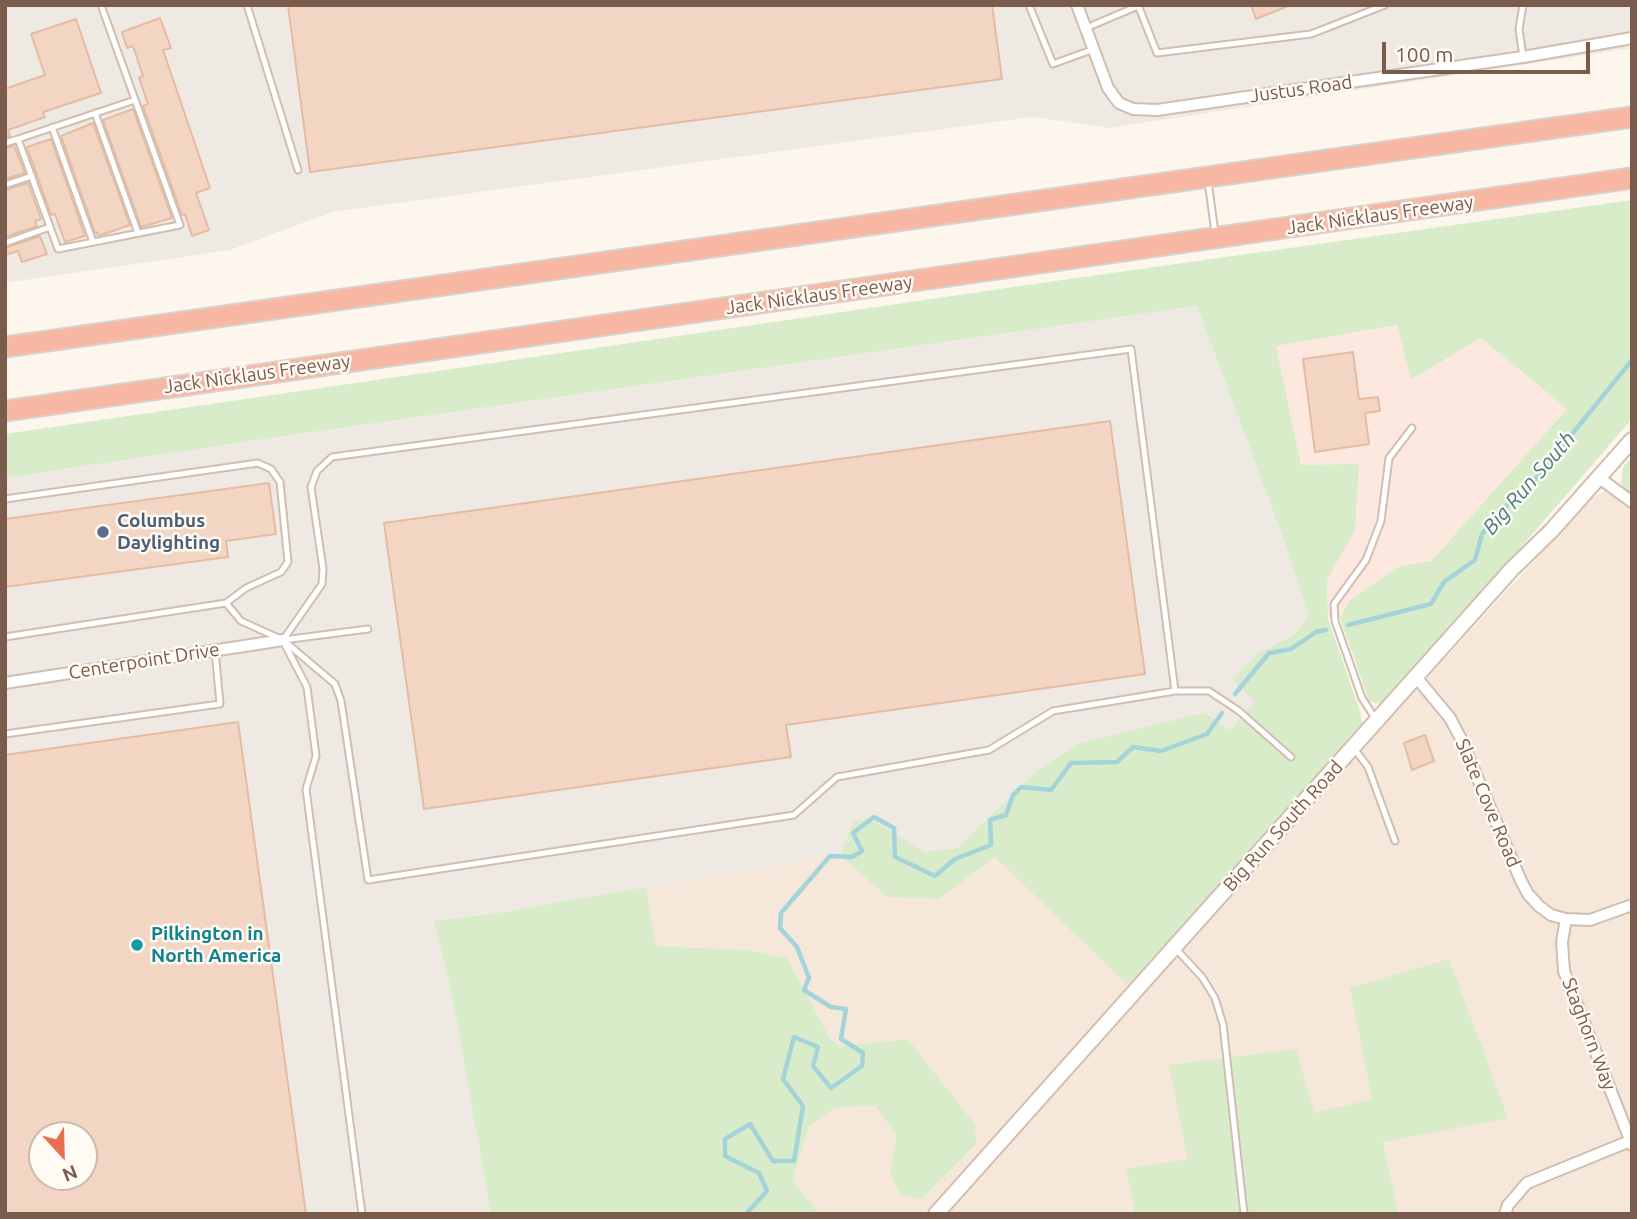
<!DOCTYPE html>
<style>
body{margin:0}
#map{position:relative;width:1637px;height:1219px;overflow:hidden;background:#fdf6ec;font-family:Ubuntu,sans-serif}
canvas{display:block}
.frame{position:absolute;inset:0;border:7px solid #7a5c4d;pointer-events:none}
.north{position:absolute;left:28px;top:1121px;width:70px;height:70px;box-sizing:border-box;background:#fffaf3;border:2px solid #cabbb1;border-radius:50%;rotate:158deg;font-size:19px;font-weight:700;line-height:28px;text-align:center;color:#7a5c4d}
.north::after{content:'';display:block;margin:auto;width:24px;height:32px;background:#e76f51;clip-path:polygon(50% 0,100% 100%,50% 72%,0 100%)}
.scale{position:absolute;left:1382px;top:42px;width:208px;height:32px;box-sizing:border-box;border:4px solid #7a5c4d;border-top:0;padding-left:9px;font-size:21px;line-height:24px;white-space:nowrap;color:#7a5c4d;-webkit-text-stroke:5px #fffaf3;paint-order:stroke}
</style>
<div id="map">
<canvas width="1637" height="1219"></canvas>
<div class="frame"></div>
<div class="north">N</div>
<div class="scale">100 m</div>
</div>
<script>
const ctx = document.querySelector('canvas').getContext('2d');
ctx.lineJoin = 'round';
function fill(path, color) { ctx.fillStyle = color; ctx.fill(path, 'evenodd'); }
const shape = rows => new Path2D(rows.map(r => 'M' + r).join(''));
function stroke(path, color, width, dash) { ctx.strokeStyle = color; ctx.lineWidth = width; ctx.lineCap = dash ? 'butt' : 'round'; ctx.setLineDash(dash || []); ctx.stroke(path); }
function write(font, color, halo, rows, align = 'center') {
  ctx.font = font + ' Ubuntu,sans-serif'; ctx.lineWidth = 5; ctx.setLineDash([]); ctx.textBaseline = 'middle'; ctx.strokeStyle = halo; ctx.fillStyle = color; for (const [text, x, y, turn = 0] of rows) {
    ctx.save(); ctx.translate(x, y); ctx.rotate((+turn || 0) * Math.PI / 180); ctx.textAlign = isNaN(turn) ? turn : align; if (halo) ctx.strokeText(text, 0, 0); ctx.fillText(text, 0, 0); ctx.restore();
  }
}
const residential = shape([
 [1621,482,1625,491,1632,495,1632,1214,1399,1214,1350,988,1373,1099,1314,1113,1189,1159,1126,1169,1135,1214,820,1214,792,1181,809,1127,836,1107,875,1106,896,1135,890,1172,900,1195,921,1198,976,1146,908,1039,841,1046,831,1040,787,958,746,950,656,946,646,887,840,855,887,897,939,899,995,857,1363,727,1369,741,1591,499]
]);
const commercial = shape([
 [1397,325,1412,380,1481,338,1567,409,1431,561,1397,567,1349,601,1340,618,1328,619,1327,579,1355,530,1359,464,1301,466,1276,346]
]);
const industrial = shape([
 [5,5,1632,5,1632,48,1109,128,1032,117,332,212,230,250,5,283],
 [1197,306,1285,543,1309,615,1293,636,1257,654,1233,679,1256,701,1230,730,1036,772,957,848,925,853,869,818,853,822,840,855,504,912,434,921,452,995,491,1214,5,1214,5,478,277,437],
 [42,1135,84,1135,84,1177,42,1177]
]);
const green = shape([
 [1632,200,1632,419,1472,604,1380,704,1369,701,1340,618,1349,601,1397,567,1431,561,1567,409,1481,338,1411,380,1397,325,1276,346,1301,465,1359,464,1355,530,1327,580,1328,619,1360,711,1363,727,1130,987,995,857,939,899,887,897,840,855,853,822,869,818,925,852,957,848,1036,772,1080,743,1204,713,1230,730,1255,701,1232,679,1257,654,1293,636,1309,615,1285,543,1197,306,277,437,5,478,5,434,1055,281],
 [1632,457,1632,495,1625,491,1621,482,1623,467],
 [646,887,656,946,746,950,787,958,831,1040,841,1046,908,1039,975,1125,976,1145,921,1199,900,1195,890,1172,896,1135,875,1106,836,1107,809,1127,792,1181,820,1214,491,1214,452,995,434,921,504,912],
 [1449,959,1508,1118,1383,1142,1399,1214,1135,1214,1126,1169,1188,1159,1169,1065,1296,1049,1314,1113,1372,1099,1350,988]
]);
const stream = shape([
 [1348,625,1431,604,1444,582,1475,560,1482,534,1505,507,1522,496,1632,360],
 [1235,694,1269,653,1291,649,1316,632,1326,630],
 [746,1214,767,1191,759,1173,725,1156,725,1139,750,1124,773,1161,794,1161,803,1106,783,1079,794,1037,818,1047,813,1066,831,1088,862,1066,863,1053,841,1039,846,1009,831,1007,804,990,809,978,797,947,780,928,781,913,830,856,852,857,862,851,853,833,874,817,894,828,895,857,935,876,955,859,991,845,990,820,1006,815,1013,795,1021,787,1051,790,1071,763,1117,762,1133,747,1161,751,1207,734,1222,713]
]);
const building = shape([
 [288,5,992,5,1002,79,310,172,288,5],
 [1251,5,1288,5,1288,6,1256,19,1251,5],
 [160,18,171,48,163,50,210,188,196,193,209,230,192,236,185,214,182,215,143,106,148,104,139,78,143,76,133,46,127,48,122,32,160,18],
 [76,19,101,93,43,112,45,117,8,130,10,136,5,137,5,89,45,75,31,34,76,19],
 [133,109,172,218,141,227,103,120,133,109],
 [93,123,130,225,98,236,97,232,95,233,61,136,93,123],
 [51,139,85,236,65,242,55,214,51,215,27,147,51,139],
 [14,146,25,173,5,179,5,148,14,146],
 [28,183,41,219,35,221,37,226,5,237,5,190,28,183],
 [40,236,47,254,22,262,18,251,5,255,5,248,40,236],
 [1353,352,1359,399,1378,397,1380,411,1365,413,1369,444,1315,452,1303,359,1353,352],
 [1110,421,1145,674,786,725,791,757,424,809,384,523,1110,421],
 [269,483,276,534,226,541,228,557,5,587,5,519,269,483],
 [238,722,306,1214,5,1214,5,755,238,722],
 [42,1135,84,1135,84,1177,42,1177,42,1135],
 [1425,735,1434,761,1412,770,1404,743,1425,735]
]);
const service = shape([
 [101,5,180,225,58,249,18,139,135,100],
 [247,5,298,170],
 [1029,5,1053,64,1094,49],
 [1138,5,1157,53,1311,34,1385,5],
 [1523,5,1519,29,1523,57],
 [1086,28,1138,6],
 [95,113,138,233],
 [52,127,93,242],
 [5,143,18,139],
 [1208,181,1215,233],
 [5,185,32,176],
 [5,243,50,227],
 [5,499,258,463,271,469,280,482,288,562,281,572,246,588,226,603,5,637],
 [226,603,241,621,283,640,335,684,341,701,368,880,794,815,837,777,989,750,1053,711,1175,691],
 [283,640,322,584,323,569,311,487,317,471,332,457,1131,349,1175,691,1209,691,1239,711,1291,757],
 [283,640,368,629],
 [284,643,307,687,316,756,306,789,362,1214],
 [1375,718,1362,698,1335,621,1334,604,1366,560,1381,521,1389,458,1412,428],
 [5,734,220,704,215,650],
 [1353,747,1368,767,1395,841],
 [1176,949,1202,977,1215,998,1223,1024,1244,1214]
]);
const minor = shape([
 [1077,5,1108,88,1119,103,1133,109,1157,110,1523,57,1632,38],
 [1598,477,1632,502],
 [1416,677,1450,718,1461,739,1521,881,1528,894,1539,906,1551,915,1566,919,1590,920,1632,905],
 [5,683,283,640],
 [1566,919,1562,942,1564,971,1632,1145],
 [1505,1214,1508,1205,1527,1183,1630,1141]
]);
const tertiary = shape([
 [936,1214,1512,569,1552,530,1632,440]
]);
const motorway = shape([
 [5,347,1632,117],
 [5,411,1632,178]
]);
const markers = [
 [103,532,7,"#5c6f8a"],
 [137,945,7,"#0f9aa8"]
];
const streetNames = [
 ["Justus Road",1301,89,-8],
 ["Jack Nicklaus Freeway",1380,215,-8],
 ["Jack Nicklaus Freeway",819,295,-8],
 ["Jack Nicklaus Freeway",257,374,-8],
 ["Centerpoint Drive",144,661,-9],
 ["Slate Cove Road",1488,803,67],
 ["Big Run South Road",1283,826,-48],
 ["Staghorn Way",1589,1034,69]
];
const serviceNames = [
 ["Columbus",117,521],
 ["Daylighting",117,543]
];
const cultureNames = [
 ["Pilkington in",151,934],
 ["North America",151,956]
];
const waterNames = [
 ["Big Run South",1529,483,-49]
];
fill(residential, '#f5e8da');
fill(commercial, '#fde8e0');
fill(industrial, '#efe9e4');
fill(green, '#d8ecc9');
stroke(stream, '#a5d3da', 4.5);
fill(building, '#f3d5c3');
stroke(building, '#e6bba3', 2);
stroke(service, '#d1beb0', 9);
stroke(minor, '#d1beb0', 14);
stroke(tertiary, '#d1beb0', 18);
stroke(motorway, '#dad1cd', 23);
stroke(service, '#fff', 5);
stroke(minor, '#fff', 10);
stroke(tertiary, '#fff', 14);
stroke(motorway, '#f7b7a3', 19);
for (const [x, y, r, color] of markers) { const dot = new Path2D(); dot.arc(x, y, r, 0, 2 * Math.PI); ctx.fillStyle = color; ctx.fill(dot); stroke(dot, '#fffaf3', 2.5); }
write('19px', '#7a5c4d', '#fffaf3', streetNames);
write('bold 19px', '#4e5e75', '#fffaf3', serviceNames, 'left');
write('bold 19px', '#0d838f', '#fffaf3', cultureNames, 'left');
write('italic 21px', '#437c86', '#fffaf3', waterNames);
</script>
